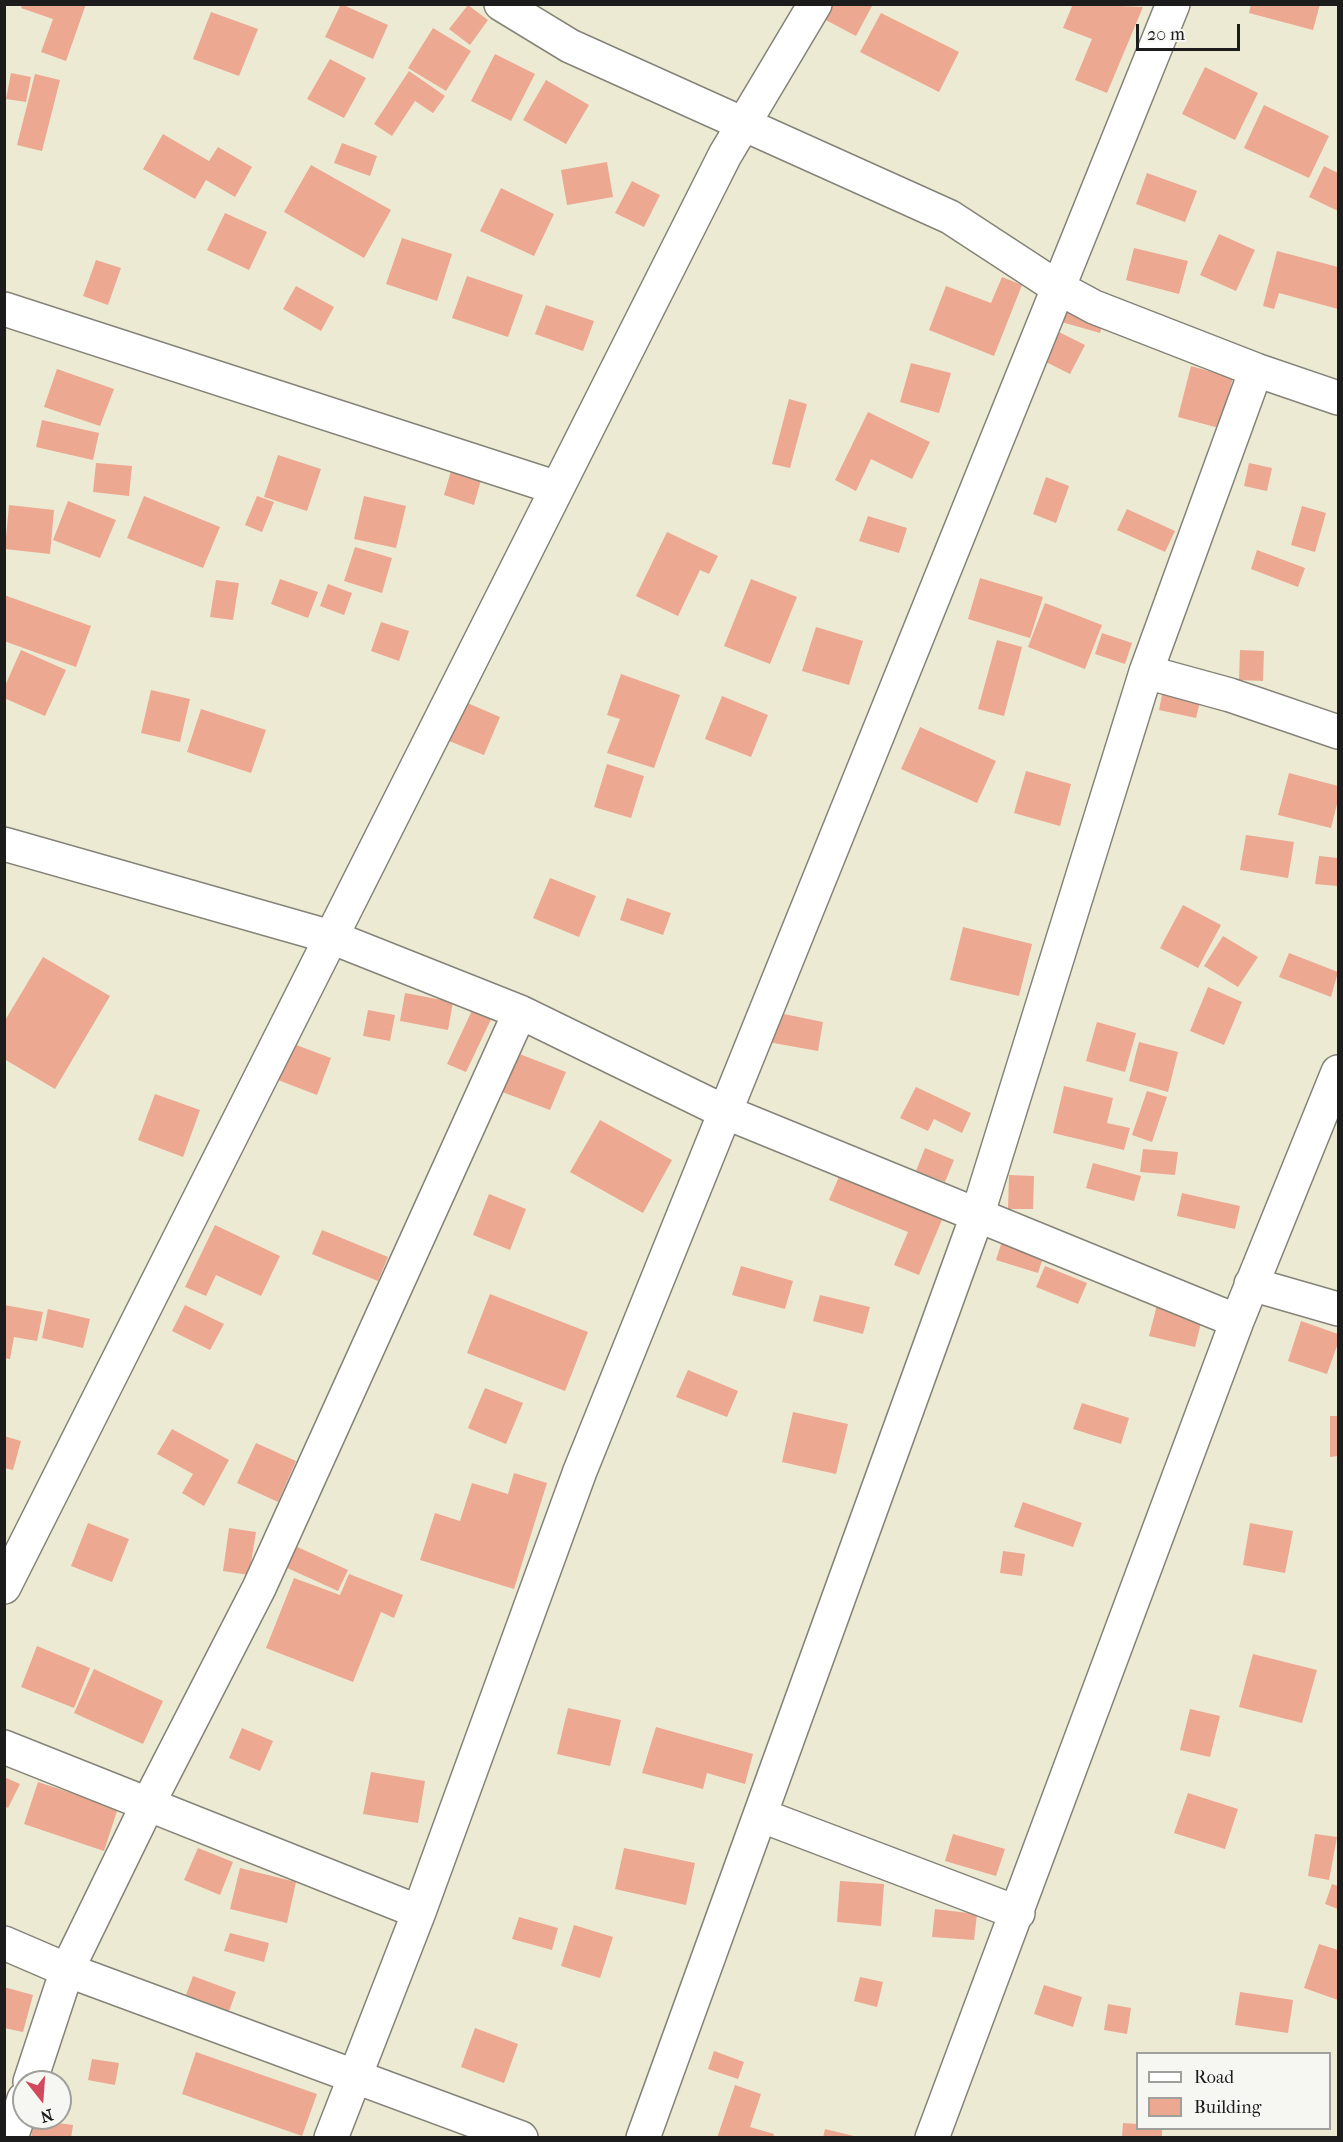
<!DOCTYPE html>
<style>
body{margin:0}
#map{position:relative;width:1343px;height:2142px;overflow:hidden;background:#edead4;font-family:"IM FELL French Canon",serif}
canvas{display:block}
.frame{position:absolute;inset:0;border:6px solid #1c1c1c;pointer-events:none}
.legend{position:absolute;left:1136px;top:2052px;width:195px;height:78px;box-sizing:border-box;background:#f6f6f2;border:2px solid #9f9f9c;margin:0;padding:8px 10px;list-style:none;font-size:18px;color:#1c1c1c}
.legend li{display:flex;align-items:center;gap:12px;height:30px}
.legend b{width:30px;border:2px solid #9f9f9c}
.north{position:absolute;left:12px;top:2070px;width:60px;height:60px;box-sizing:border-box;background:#f6f6f2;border:2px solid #9f9f9c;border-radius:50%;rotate:163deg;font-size:16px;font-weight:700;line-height:24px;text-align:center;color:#1c1c1c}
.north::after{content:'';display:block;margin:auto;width:21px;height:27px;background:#d1495b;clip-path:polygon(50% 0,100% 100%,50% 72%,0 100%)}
.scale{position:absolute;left:1136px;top:24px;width:104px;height:27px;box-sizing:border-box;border:3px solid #1c1c1c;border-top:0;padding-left:8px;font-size:18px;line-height:21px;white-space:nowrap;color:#1c1c1c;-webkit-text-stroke:4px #f6f6f2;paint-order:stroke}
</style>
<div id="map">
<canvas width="1343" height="2142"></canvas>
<div class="frame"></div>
<ul class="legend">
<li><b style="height:8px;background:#fff"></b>Road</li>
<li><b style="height:16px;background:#eca891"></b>Building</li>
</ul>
<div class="north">N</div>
<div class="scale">20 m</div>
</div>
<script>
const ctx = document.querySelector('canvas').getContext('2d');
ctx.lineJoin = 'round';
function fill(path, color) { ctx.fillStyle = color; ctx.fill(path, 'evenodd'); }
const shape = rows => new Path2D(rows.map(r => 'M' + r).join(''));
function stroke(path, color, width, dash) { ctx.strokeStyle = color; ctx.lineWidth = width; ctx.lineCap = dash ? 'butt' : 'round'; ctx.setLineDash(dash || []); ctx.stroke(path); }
const building = shape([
 [23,4,86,4,66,61,41,52,53,19,21,8],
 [341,4,388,25,373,59,325,37],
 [829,4,873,4,856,36,822,18],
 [1073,4,1143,7,1107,93,1075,80,1092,39,1063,28],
 [1251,4,1320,4,1313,30,1249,13],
 [468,5,488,20,470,45,449,29],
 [211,12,258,29,239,76,193,59],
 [881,13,959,52,939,92,860,52],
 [433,28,471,51,446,91,408,68],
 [495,54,535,74,511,121,471,101],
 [330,59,366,78,344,118,307,99],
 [1205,67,1258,93,1235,140,1182,114],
 [409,71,445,96,433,113,415,101,392,136,374,124],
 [11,73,31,77,26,102,6,99],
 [35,74,60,80,42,151,17,145],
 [546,80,589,105,566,144,523,120],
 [1264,105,1329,136,1309,178,1244,148],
 [163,134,209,161,218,147,252,167,235,197,206,180,195,199,143,169],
 [342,143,377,156,370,176,334,163],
 [607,162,613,197,567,205,561,170],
 [311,165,391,210,364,258,284,212],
 [1324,166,1338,173,1338,211,1309,197],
 [1147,173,1197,191,1185,222,1136,204],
 [632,181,660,195,644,227,615,213],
 [501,188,554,214,534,256,480,231],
 [225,213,267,232,249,270,207,250],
 [1219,234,1255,250,1236,291,1200,275],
 [402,238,452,254,437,301,386,284],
 [1134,248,1188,261,1179,294,1126,280],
 [1277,251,1338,267,1338,309,1279,293,1274,309,1263,306],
 [96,260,121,268,108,305,83,296],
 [467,276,523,295,508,337,452,318],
 [1002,277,1022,285,994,356,929,330,946,286,991,303],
 [296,286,334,307,321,331,283,309],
 [546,305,594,321,583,351,535,334],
 [1063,305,1104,318,1100,333,1058,321],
 [1057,331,1085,345,1070,374,1042,360],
 [911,363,951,373,939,413,900,402],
 [1191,366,1233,378,1219,428,1178,417],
 [57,369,114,389,100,426,44,407],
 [789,399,807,404,790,468,772,464],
 [868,412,930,442,912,479,871,459,856,491,835,480],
 [42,420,99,433,93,460,36,447],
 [278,455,321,469,307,511,264,497],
 [96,463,132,466,129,496,93,492],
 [1249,463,1272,468,1267,491,1244,486],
 [451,471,481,480,474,505,444,495],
 [1046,477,1069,486,1056,523,1033,514],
 [144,496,220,527,203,568,127,538],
 [257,496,274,502,262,532,245,525],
 [364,496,406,506,396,548,354,539],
 [68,501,116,520,100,558,53,540],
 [9,505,54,510,50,554,5,549],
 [1302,506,1326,513,1315,552,1291,545],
 [1127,509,1175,531,1165,552,1117,530],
 [868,516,907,528,899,553,859,541],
 [667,532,718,556,709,574,700,570,678,616,636,596],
 [355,547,392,558,382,593,344,581],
 [1257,550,1305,568,1298,587,1251,569],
 [980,578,1043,597,1030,638,968,619],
 [280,579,318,592,308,618,271,604],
 [751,579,797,597,770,664,724,646],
 [216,580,239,583,233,620,210,617],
 [328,584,352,593,344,615,320,606],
 [4,595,91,626,76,667,4,641],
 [1045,603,1102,625,1085,669,1028,647],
 [381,622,409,631,399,661,371,651],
 [816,627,863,641,849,685,802,671],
 [1102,633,1132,643,1125,664,1095,654],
 [997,640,1022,647,1004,716,978,709],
 [21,650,66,670,45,716,4,698,4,688],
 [1240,650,1264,651,1263,681,1239,680],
 [621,674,680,695,654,768,607,753,620,719,607,715],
 [151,690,190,699,180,742,141,733],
 [1163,690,1201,698,1196,718,1159,710],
 [722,696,768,715,751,757,705,739],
 [465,702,500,717,484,755,449,741],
 [201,709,266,730,251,773,187,752],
 [920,727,996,761,977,803,901,769],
 [607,764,644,776,631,818,594,807],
 [1026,771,1071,784,1060,826,1014,813],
 [1289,773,1338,786,1338,800,1331,828,1278,815],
 [1246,835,1294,842,1288,878,1240,870],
 [1319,856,1338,858,1338,886,1315,884],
 [550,878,596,896,579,937,533,918],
 [627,898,671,913,663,935,620,920],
 [1183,905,1221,925,1198,968,1160,948],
 [963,927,1032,944,1019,996,950,980],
 [1223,936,1258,957,1238,987,1204,966],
 [1289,953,1338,972,1331,997,1279,977],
 [43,957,110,996,55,1089,4,1059,4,1022],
 [1208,987,1242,1002,1224,1045,1190,1031],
 [405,993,453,1002,448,1030,400,1021],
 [476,1002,495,1011,466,1072,447,1064],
 [368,1010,395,1015,390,1041,363,1036],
 [774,1012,823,1022,818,1051,768,1042],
 [1097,1022,1136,1033,1125,1072,1086,1061],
 [1139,1042,1178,1052,1168,1092,1129,1081],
 [291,1043,331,1058,317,1095,278,1080],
 [512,1051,566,1072,550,1110,497,1090],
 [1064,1086,1113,1098,1107,1123,1130,1128,1124,1150,1053,1133],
 [916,1087,971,1113,962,1133,934,1119,928,1131,900,1118],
 [1147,1091,1167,1097,1152,1142,1132,1135],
 [155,1094,200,1110,183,1157,138,1140],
 [600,1120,672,1160,643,1213,570,1172],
 [925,1148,954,1160,945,1182,916,1171],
 [1143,1149,1178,1152,1175,1175,1140,1172],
 [1093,1163,1141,1176,1134,1201,1086,1188],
 [841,1172,944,1215,919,1275,894,1265,908,1232,829,1200],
 [1009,1175,1034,1176,1033,1209,1008,1209],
 [1182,1193,1240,1206,1235,1229,1177,1216],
 [489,1194,526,1209,510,1250,473,1235],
 [215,1225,280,1256,261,1296,216,1275,206,1296,185,1287],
 [322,1230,388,1257,378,1281,312,1254],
 [1003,1238,1045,1252,1038,1273,996,1260],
 [741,1266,793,1281,785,1309,732,1295],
 [1045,1266,1087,1283,1078,1304,1036,1287],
 [490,1294,588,1332,565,1391,467,1353],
 [820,1295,870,1307,863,1334,813,1321],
 [4,1305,43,1312,37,1341,14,1337,10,1359,4,1358],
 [185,1305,224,1324,210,1350,172,1331],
 [1157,1305,1203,1315,1195,1347,1149,1336],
 [48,1309,90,1319,83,1348,42,1338],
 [1301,1321,1338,1334,1338,1343,1327,1374,1288,1361],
 [688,1370,738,1391,727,1417,676,1397],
 [485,1388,523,1403,506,1444,468,1428],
 [1082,1403,1129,1418,1121,1444,1073,1429],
 [793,1412,848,1424,836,1474,782,1462],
 [1330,1416,1338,1416,1338,1456,1330,1457],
 [172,1429,229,1460,204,1506,182,1493,193,1474,157,1454],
 [4,1436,21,1441,13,1470,4,1468],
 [256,1443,296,1461,278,1502,237,1483],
 [514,1473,547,1483,514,1589,420,1560,435,1513,460,1521,472,1483,508,1494],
 [1023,1502,1082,1523,1073,1547,1014,1527],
 [88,1523,129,1539,112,1582,71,1566],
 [1250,1523,1293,1531,1285,1573,1243,1565],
 [229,1528,256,1532,249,1575,223,1571],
 [293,1545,348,1570,338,1591,283,1566],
 [1003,1551,1025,1554,1022,1576,1000,1573],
 [349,1574,403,1595,394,1618,381,1612,353,1682,266,1648,294,1578,340,1595],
 [37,1646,90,1668,74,1708,21,1687],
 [1253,1654,1317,1670,1302,1723,1239,1707],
 [94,1669,163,1701,143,1744,74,1713],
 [568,1708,621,1720,610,1766,557,1754],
 [1190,1709,1220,1716,1210,1757,1180,1750],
 [656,1727,753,1754,745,1784,707,1773,703,1789,642,1773],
 [242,1728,273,1741,260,1771,229,1758],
 [371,1772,425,1781,418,1823,363,1814],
 [4,1777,20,1784,8,1808,4,1806],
 [38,1782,118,1808,104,1851,24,1824],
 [1188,1793,1238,1809,1225,1849,1174,1833],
 [953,1834,1005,1849,996,1876,945,1861],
 [1315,1834,1337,1837,1329,1880,1308,1876],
 [198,1848,233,1862,220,1895,184,1880],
 [624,1848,695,1863,686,1905,615,1889],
 [240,1868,296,1882,287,1923,230,1909],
 [840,1881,884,1884,881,1926,837,1922],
 [1332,1884,1338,1886,1338,1909,1325,1904],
 [935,1909,977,1914,974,1940,932,1937],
 [519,1917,558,1928,552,1950,512,1939],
 [574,1925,613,1937,600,1978,561,1966],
 [230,1933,269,1943,264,1962,224,1951],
 [1319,1944,1338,1950,1338,2000,1304,1988],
 [193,1976,236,1992,229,2011,186,1995],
 [860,1977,883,1982,877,2007,854,2001],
 [1044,1985,1082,1997,1073,2027,1034,2014],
 [4,1987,33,1995,23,2032,4,2028],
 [1240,1992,1293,2000,1288,2033,1235,2025],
 [1108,2004,1131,2008,1127,2034,1104,2030],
 [475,2028,518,2044,504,2083,461,2067],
 [714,2051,744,2062,738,2079,708,2069],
 [196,2052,317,2094,302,2136,182,2094],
 [92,2059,119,2063,115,2085,88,2080],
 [735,2085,761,2094,750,2127,774,2134,773,2138,717,2138],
 [34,2120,73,2125,71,2138,31,2138],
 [1123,2123,1138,2124,1138,2128,1162,2128,1162,2138,1122,2138],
 [825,2129,858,2137,858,2138,823,2138]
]);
const minor = shape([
 [501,4,570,46,950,217,1057,287,1094,307,1256,370,1338,398],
 [4,309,557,488],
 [1146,672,1230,695,1338,732],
 [4,844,331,937,520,1012,725,1112,1237,1321],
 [1251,1284,1338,1309],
 [4,1587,725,155,815,4],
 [4,1747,419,1912],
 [760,1815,1018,1913],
 [4,1943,67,1970,521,2138],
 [30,2082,67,1970,147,1806,259,1588,520,1012],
 [11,2138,24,2099],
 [331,2138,419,1912,580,1471,1173,4],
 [643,2138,977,1216,1146,672,1256,370],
 [932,2138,1237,1321,1338,1072]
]);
fill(building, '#eca891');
stroke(minor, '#848378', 36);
stroke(minor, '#fff', 33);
</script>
